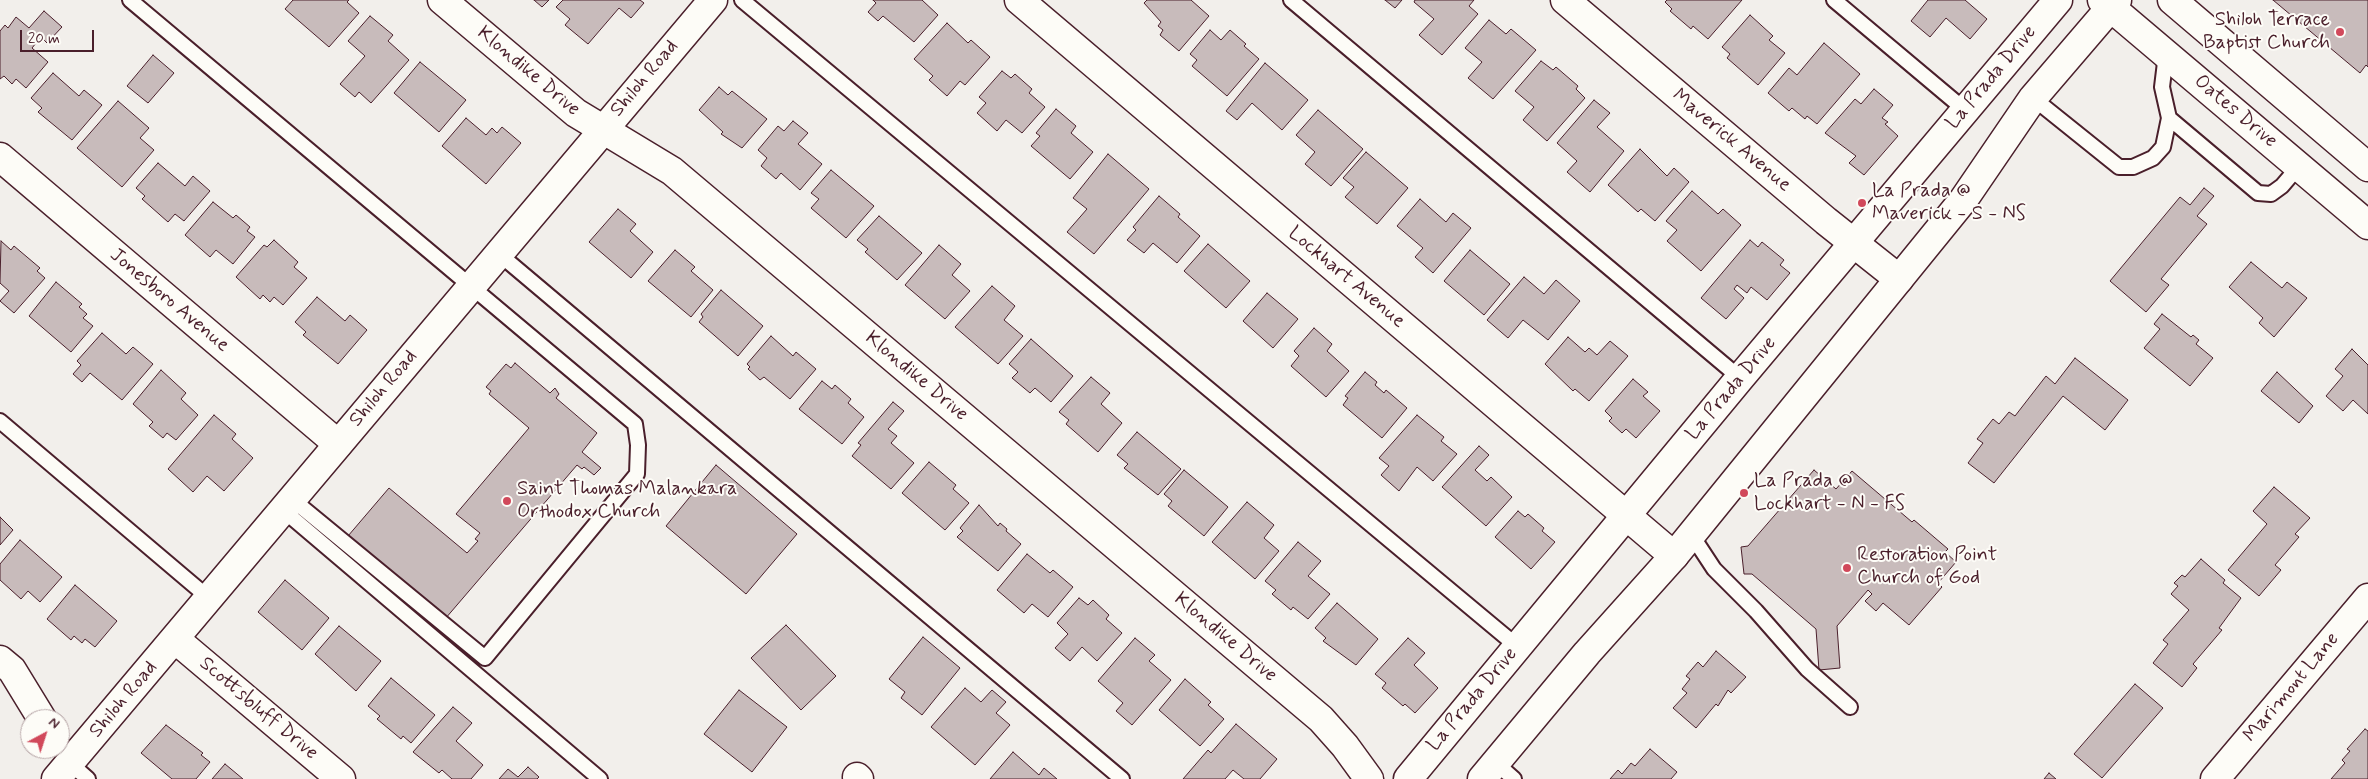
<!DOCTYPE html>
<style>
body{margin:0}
#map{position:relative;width:2368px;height:779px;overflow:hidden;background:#f2efeb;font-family:Mynerve,sans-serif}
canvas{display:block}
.north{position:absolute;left:20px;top:709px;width:50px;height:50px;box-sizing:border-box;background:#fdfcf7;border:1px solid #b5a4a5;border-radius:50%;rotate:40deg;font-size:14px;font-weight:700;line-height:20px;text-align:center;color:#4a1f2b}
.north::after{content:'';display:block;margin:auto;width:18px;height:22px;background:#d1495b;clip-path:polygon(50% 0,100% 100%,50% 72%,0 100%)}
.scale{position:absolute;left:20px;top:30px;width:74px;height:22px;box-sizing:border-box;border:2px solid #4a1f2b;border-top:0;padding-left:6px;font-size:15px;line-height:18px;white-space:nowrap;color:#4a1f2b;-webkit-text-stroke:4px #fdfcf7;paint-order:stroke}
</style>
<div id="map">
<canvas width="2368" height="779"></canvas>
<div class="north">N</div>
<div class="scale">20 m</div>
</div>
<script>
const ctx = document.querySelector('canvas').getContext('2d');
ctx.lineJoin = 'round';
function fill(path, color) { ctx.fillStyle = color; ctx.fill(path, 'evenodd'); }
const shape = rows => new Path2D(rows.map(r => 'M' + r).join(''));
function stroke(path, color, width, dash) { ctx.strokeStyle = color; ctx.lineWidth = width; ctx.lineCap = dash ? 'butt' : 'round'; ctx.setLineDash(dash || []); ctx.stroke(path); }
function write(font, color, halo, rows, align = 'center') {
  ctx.font = font + ' Mynerve,sans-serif'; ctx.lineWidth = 4; ctx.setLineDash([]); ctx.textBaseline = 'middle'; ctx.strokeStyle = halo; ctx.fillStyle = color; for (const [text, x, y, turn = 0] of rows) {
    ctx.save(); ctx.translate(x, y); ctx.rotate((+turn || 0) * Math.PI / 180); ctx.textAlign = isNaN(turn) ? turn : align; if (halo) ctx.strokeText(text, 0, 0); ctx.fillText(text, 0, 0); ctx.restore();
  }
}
const building = shape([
 [293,0,349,0,347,2,359,13,329,47,285,9,293,0],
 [534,0,549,0,542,7,534,0],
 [563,0,640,0,644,3,631,18,619,8,588,44,565,25,570,19,556,7,563,0],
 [873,0,922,0,938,15,914,42,883,16,878,21,868,12,876,3,873,0],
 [1147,0,1191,0,1209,16,1179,51,1160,35,1163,30,1158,26,1161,22,1144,3,1147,0],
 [1385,0,1402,0,1395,8,1385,0],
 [1415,0,1474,0,1469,6,1478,14,1442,55,1419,35,1434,19,1414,2,1415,0],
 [1667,0,1742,0,1708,39,1693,26,1691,29,1670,11,1672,9,1665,2,1667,0],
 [1928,0,1965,0,1987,19,1970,39,1946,18,1930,37,1911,21,1928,0],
 [2273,0,2368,0,2368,67,2366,65,2360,73,2273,0],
 [44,11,62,27,47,43,41,37,32,48,48,62,26,88,16,79,12,84,4,76,0,79,0,31,5,25,8,28,16,17,29,28,44,11],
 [1750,15,1773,36,1769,40,1785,53,1758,85,1727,58,1730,54,1722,47,1750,15],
 [370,16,393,35,388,41,409,60,371,103,359,92,355,97,340,84,365,56,348,41,370,16],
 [1489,20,1506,34,1511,29,1536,50,1493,99,1468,78,1482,62,1465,48,1489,20],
 [947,23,968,43,971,40,990,57,965,85,960,81,947,96,929,80,933,76,914,59,947,23],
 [1210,30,1221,40,1230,30,1246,44,1244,46,1259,59,1227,96,1192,66,1197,60,1190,54,1210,30],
 [1824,43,1860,74,1817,124,1807,116,1805,119,1792,108,1789,111,1768,93,1789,68,1797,75,1824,43],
 [153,55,174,73,148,103,127,86,153,55],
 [1541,61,1553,70,1556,67,1578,86,1576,89,1585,98,1547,141,1523,120,1534,107,1515,91,1541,61],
 [420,62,466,100,439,132,394,93,420,62],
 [1265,63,1308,100,1282,130,1252,103,1237,120,1226,111,1265,63],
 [1002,71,1011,78,1015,74,1032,89,1029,93,1045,107,1022,133,1006,120,997,131,977,113,986,103,979,97,1002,71],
 [53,73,79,96,84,90,102,105,72,140,38,112,42,108,31,98,53,73],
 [719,87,728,95,732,91,767,119,742,148,721,134,723,132,699,110,719,87],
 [1874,89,1893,105,1882,118,1888,122,1885,124,1898,136,1864,175,1849,163,1856,156,1825,133,1855,99,1861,104,1874,89],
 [1594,100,1610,113,1597,127,1624,151,1590,192,1567,172,1577,161,1557,143,1594,100],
 [118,101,149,128,140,138,154,150,122,187,77,148,118,101],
 [1056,109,1076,126,1071,133,1093,152,1070,179,1031,146,1040,136,1036,133,1056,109],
 [1318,110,1363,149,1331,186,1305,164,1315,152,1296,135,1318,110],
 [466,118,486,135,492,128,497,133,502,127,521,143,486,184,442,146,466,118],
 [793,121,808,133,798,144,822,164,800,190,781,173,776,179,761,166,767,158,758,150,778,126,784,131,793,121],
 [1640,149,1667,176,1674,168,1689,182,1655,221,1641,209,1638,212,1608,185,1640,149],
 [1366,152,1408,188,1377,224,1345,197,1354,187,1343,178,1366,152],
 [1108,154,1149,189,1094,254,1067,232,1087,209,1073,198,1108,154],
 [158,163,185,186,193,176,210,191,184,221,175,214,168,222,142,199,145,196,136,188,158,163],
 [831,170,874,206,846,238,811,208,819,199,811,193,831,170],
 [2204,188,2214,196,2197,216,2207,224,2161,279,2169,285,2146,312,2110,281,2180,197,2190,205,2204,188],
 [1692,191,1718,214,1723,209,1741,225,1701,271,1667,241,1677,230,1666,221,1692,191],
 [1159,196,1180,214,1178,217,1200,236,1177,263,1153,243,1144,253,1127,240,1136,230,1133,227,1159,196],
 [1420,199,1446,222,1453,213,1471,228,1433,273,1415,257,1423,248,1397,226,1420,199],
 [213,202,233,218,236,215,250,227,247,231,255,237,233,264,216,250,210,257,185,235,213,202],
 [618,209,636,224,630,231,653,252,631,278,589,242,618,209],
 [879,216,922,253,897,280,865,252,868,249,857,240,879,216],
 [274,240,298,262,294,267,307,278,283,305,274,297,270,302,263,295,260,299,236,277,264,245,267,247,274,240],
 [1750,240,1758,247,1762,242,1784,260,1780,265,1790,273,1767,300,1751,287,1747,293,1737,285,1734,289,1744,298,1726,319,1701,298,1750,240],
 [1,241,11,250,14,246,40,268,37,271,45,278,14,313,0,301,9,291,0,283,1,241],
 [1208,244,1250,281,1226,308,1184,271,1208,244],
 [939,245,961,264,952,275,970,291,945,319,905,285,939,245],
 [675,250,695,267,691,271,713,290,691,317,648,281,675,250],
 [1470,250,1510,284,1484,315,1444,281,1470,250],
 [2251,262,2282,288,2287,282,2307,298,2274,337,2259,323,2263,318,2229,287,2251,262],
 [1524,277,1544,294,1556,280,1580,301,1548,340,1523,320,1508,338,1487,320,1524,277],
 [56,282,82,304,79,307,87,314,83,318,93,326,71,352,29,316,56,282],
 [992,286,1015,306,1004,320,1023,336,998,364,955,327,992,286],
 [721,290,763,326,738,356,699,322,703,317,701,314,721,290],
 [1267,293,1298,319,1273,348,1243,321,1267,293],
 [317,297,345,321,350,315,367,330,338,364,303,335,306,332,295,322,317,297],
 [2162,314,2191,337,2193,335,2199,340,2196,344,2213,358,2190,386,2144,348,2160,329,2154,324,2162,314],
 [1314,328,1332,344,1327,351,1349,371,1326,397,1291,366,1299,356,1294,351,1314,328],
 [102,333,126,354,133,347,153,364,122,400,90,373,82,382,73,374,81,365,77,361,102,333],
 [771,336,793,356,796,352,816,369,790,399,764,377,760,380,748,369,750,367,747,364,771,336],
 [1568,337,1585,352,1589,348,1597,355,1610,341,1628,356,1589,401,1575,389,1573,391,1545,364,1568,337],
 [1031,339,1073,376,1051,402,1035,388,1030,393,1012,378,1018,372,1009,364,1031,339],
 [2352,349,2368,365,2368,414,2353,400,2343,411,2326,396,2343,376,2335,369,2352,349],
 [2075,358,2128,400,2105,430,2063,396,1994,483,1968,463,1983,443,1977,439,1993,419,1999,424,2009,412,2015,416,2046,376,2055,384,2075,358],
 [515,363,550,393,555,388,559,394,556,398,597,433,582,452,601,468,594,475,584,467,582,469,577,465,445,619,348,536,389,488,467,553,478,541,475,539,480,533,456,514,529,428,489,394,491,391,486,387,506,364,511,368,515,363],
 [161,370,186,393,181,399,198,415,176,440,167,433,163,438,149,426,153,422,133,404,161,370],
 [1365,372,1377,382,1375,385,1384,393,1386,390,1407,408,1382,438,1343,405,1348,398,1345,396,1365,372],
 [2277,372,2313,406,2299,423,2261,391,2277,372],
 [1091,377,1110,393,1101,404,1122,423,1098,452,1066,424,1069,420,1059,412,1091,377],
 [1633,379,1648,392,1643,396,1660,411,1636,438,1626,429,1622,433,1609,421,1612,418,1605,411,1633,379],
 [822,381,832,389,835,385,851,399,848,403,864,417,842,444,799,409,822,381],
 [893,402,904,411,888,429,897,436,891,443,914,463,891,489,852,456,861,445,858,443,893,402],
 [214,415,236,434,232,439,253,458,224,491,207,476,193,492,168,469,214,415],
 [1417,415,1444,437,1441,441,1457,454,1433,481,1417,467,1399,491,1381,475,1389,466,1379,458,1417,415],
 [1137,432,1181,469,1158,495,1124,468,1128,464,1117,455,1137,432],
 [1479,446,1489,455,1475,470,1487,481,1491,477,1512,497,1486,526,1442,487,1479,446],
 [929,462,956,485,953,489,969,503,945,530,902,493,929,462],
 [716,465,797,534,746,594,666,526,716,465],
 [1184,470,1228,507,1204,536,1168,506,1172,501,1164,494,1184,470],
 [1814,470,1836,489,1852,471,1912,522,1914,520,1948,549,1945,552,1956,562,1938,583,1942,587,1909,625,1883,603,1876,611,1865,601,1872,594,1868,590,1837,626,1840,668,1819,670,1816,629,1752,574,1744,574,1741,547,1748,546,1814,470],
 [2274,487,2310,518,2295,534,2299,537,2275,565,2281,570,2259,596,2228,570,2267,524,2253,511,2274,487],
 [1247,502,1274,525,1264,538,1279,551,1255,579,1212,542,1247,502],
 [979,505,998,526,1000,523,1007,529,1006,531,1021,544,998,571,957,537,963,531,960,528,979,505],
 [1518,511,1525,517,1528,514,1544,528,1542,531,1555,542,1531,569,1495,537,1518,511],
 [0,517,13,530,0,545,0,517],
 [20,540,62,577,40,602,28,591,21,599,0,580,0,564,20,540],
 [1298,542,1321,561,1308,576,1330,594,1308,619,1293,607,1291,610,1272,594,1276,590,1265,581,1298,542],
 [1027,554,1050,573,1053,570,1073,587,1048,617,1032,604,1024,613,997,590,1027,554],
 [2201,559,2225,580,2223,583,2241,598,2219,628,2222,630,2193,664,2197,668,2182,687,2153,663,2168,644,2163,640,2189,610,2171,594,2178,586,2174,583,2182,575,2185,577,2201,559],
 [285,580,329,618,302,650,258,612,285,580],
 [75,585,117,621,95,647,85,639,82,643,74,636,71,640,47,619,75,585],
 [1079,598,1088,605,1093,600,1109,615,1106,619,1122,633,1097,661,1082,647,1070,661,1055,648,1068,634,1057,623,1079,598],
 [1337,603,1378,639,1356,665,1323,641,1326,638,1315,628,1337,603],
 [786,625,836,676,801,710,751,658,786,625],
 [339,626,381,661,356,691,315,654,339,626],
 [923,637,960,668,922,715,901,698,905,692,889,679,923,637],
 [1135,638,1155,655,1149,661,1171,680,1132,725,1116,711,1123,703,1098,681,1135,638],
 [1408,638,1425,653,1414,665,1438,688,1415,713,1405,704,1403,706,1382,688,1386,683,1375,674,1408,638],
 [1716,651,1746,677,1731,693,1728,690,1718,706,1716,704,1696,728,1673,708,1687,693,1682,689,1690,679,1686,676,1698,662,1703,667,1716,651],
 [391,678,435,715,411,743,403,736,401,739,377,719,380,716,368,706,391,678],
 [1185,679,1211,702,1208,705,1224,719,1200,746,1159,710,1185,679],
 [2135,684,2163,708,2102,778,2074,754,2135,684],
 [965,688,981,702,992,690,1006,702,996,713,1010,725,975,765,931,727,965,688],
 [739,690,787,727,752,772,704,734,739,690],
 [453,707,472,723,456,741,483,765,471,779,452,779,442,770,439,773,413,752,453,707],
 [1236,724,1277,759,1260,779,1244,779,1233,770,1225,779,1183,779,1208,750,1211,753,1236,724],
 [166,725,203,753,201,755,210,762,196,779,172,779,141,753,166,725],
 [2365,729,2368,731,2368,779,2331,779,2345,763,2342,760,2350,751,2347,749,2365,729],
 [1650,749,1677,772,1671,779,1610,779,1618,770,1622,774,1631,763,1635,766,1650,749],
 [1013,752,1039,775,1044,768,1057,779,990,779,1013,752],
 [225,764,243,779,212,779,225,764],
 [528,767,539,777,537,779,499,779,508,769,518,777,528,767],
 [2049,773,2056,779,2044,779,2049,773]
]);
const lane = shape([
 [130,0,635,424,638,445,637,474,485,658,293,500],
 [742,0,1518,647],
 [1291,0,1740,378],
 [1834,0,1965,110],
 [2033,98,2119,167,2133,167,2153,158,2163,147,2169,118,2162,87,2166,54],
 [2169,118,2258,193,2271,194,2282,186,2299,166],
 [498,253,1122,779],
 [0,421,210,599],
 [283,510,600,779],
 [1691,534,1714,569,1756,611,1807,669,1850,707],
 [70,763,88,779],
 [1496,763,1514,779]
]);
const street = shape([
 [442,0,576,113,672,171,1321,719,1345,746,1369,779],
 [1019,0,1674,556],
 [1565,0,1826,221,1899,279],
 [0,157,338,444],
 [175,639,341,779],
 [0,660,12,670,42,719],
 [857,777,859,779],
 [2215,779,2368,598]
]);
const secondary = shape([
 [2102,0,2368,225],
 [2172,0,2368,167],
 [56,779,713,0],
 [1408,779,1740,378,2058,0],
 [1482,779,1587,653,1674,556,1899,279,1964,199,2033,98,2117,0]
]);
const markers = [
 [2340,32,5,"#d1495b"],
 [1862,203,5,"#d1495b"],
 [1744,493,5,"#d1495b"],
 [507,501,5,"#d1495b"],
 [1847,568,5,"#d1495b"]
];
const poiNames = [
 ["Shiloh Terrace",2330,21,"right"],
 ["Baptist Church",2330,44,"right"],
 ["La Prada @",1872,192],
 ["Maverick - S - NS",1872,215],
 ["La Prada @",1754,482],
 ["Lockhart - N - FS",1754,505],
 ["Saint Thomas Malankara",517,490],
 ["Orthodox Church",517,513],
 ["Restoration Point",1857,556],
 ["Church of God",1857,579]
];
const streetNames = [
 ["Klondike Drive",528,72,40],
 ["La Prada Drive",1992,78,-50],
 ["Shiloh Road",645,79,-50],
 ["Oates Drive",2235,112,40],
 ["Maverick Avenue",1731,141,40],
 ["Lockhart Avenue",1346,278,40],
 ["Jonesboro Avenue",169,301,40],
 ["Klondike Drive",916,377,40],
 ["Shiloh Road",384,389,-50],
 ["La Prada Drive",1732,389,-50],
 ["Klondike Drive",1225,638,40],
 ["Marimont Lane",2292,688,-50],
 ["Shiloh Road",124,700,-50],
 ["La Prada Drive",1473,700,-50],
 ["Scottsbluff Drive",258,709,40]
];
fill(building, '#c8bbbb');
stroke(building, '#4a1f2b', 1);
stroke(lane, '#4a1f2b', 18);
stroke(street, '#4a1f2b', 31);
stroke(secondary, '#4a1f2b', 31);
stroke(lane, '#fdfcf7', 14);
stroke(street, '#fdfcf7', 28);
stroke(secondary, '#fdfcf7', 28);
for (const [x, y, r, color] of markers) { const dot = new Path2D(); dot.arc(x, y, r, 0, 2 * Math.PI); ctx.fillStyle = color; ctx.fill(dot); stroke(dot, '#fdfcf7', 2); }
write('20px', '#4a1f2b', '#fdfcf7', poiNames, 'left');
write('20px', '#4a1f2b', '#fdfcf7', streetNames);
</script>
